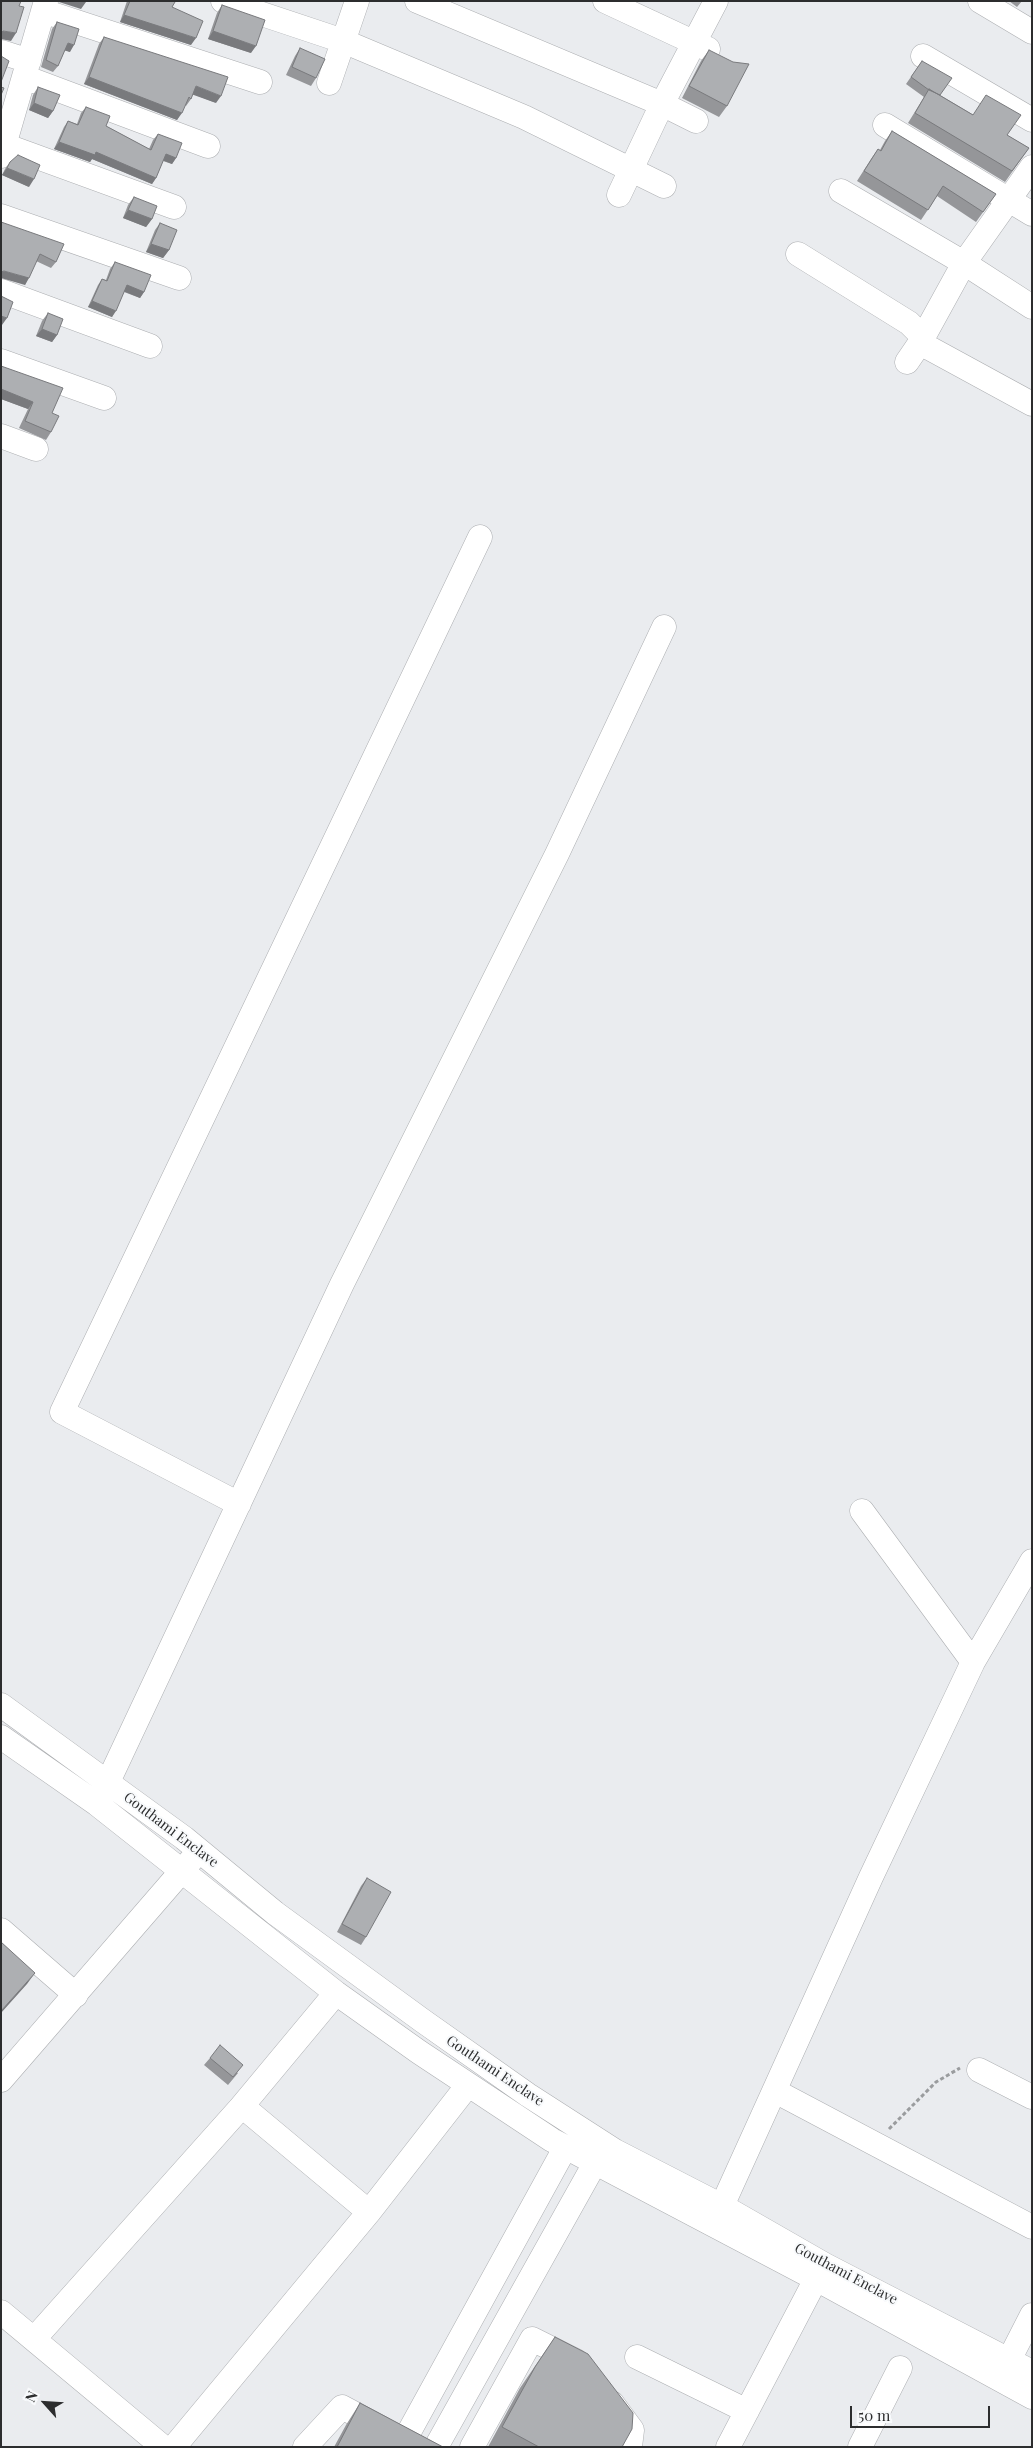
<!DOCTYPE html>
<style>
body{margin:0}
#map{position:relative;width:1033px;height:2448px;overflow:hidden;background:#eaecef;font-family:"Playfair Display",serif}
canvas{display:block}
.frame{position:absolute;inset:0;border:2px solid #2c2d2e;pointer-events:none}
.north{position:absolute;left:20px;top:2378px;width:50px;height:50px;-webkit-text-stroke:4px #f8fafc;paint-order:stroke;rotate:296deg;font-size:14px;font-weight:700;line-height:20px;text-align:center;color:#2c2d2e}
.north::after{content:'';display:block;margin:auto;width:18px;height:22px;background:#2c2d2e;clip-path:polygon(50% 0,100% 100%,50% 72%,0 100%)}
.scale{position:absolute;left:850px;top:2406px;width:140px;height:22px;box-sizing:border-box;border:2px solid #2c2d2e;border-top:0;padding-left:6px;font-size:15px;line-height:18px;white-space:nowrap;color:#2c2d2e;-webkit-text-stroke:4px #f8fafc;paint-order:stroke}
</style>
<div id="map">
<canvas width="1033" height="2448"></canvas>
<div class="frame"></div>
<div class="north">N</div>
<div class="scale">50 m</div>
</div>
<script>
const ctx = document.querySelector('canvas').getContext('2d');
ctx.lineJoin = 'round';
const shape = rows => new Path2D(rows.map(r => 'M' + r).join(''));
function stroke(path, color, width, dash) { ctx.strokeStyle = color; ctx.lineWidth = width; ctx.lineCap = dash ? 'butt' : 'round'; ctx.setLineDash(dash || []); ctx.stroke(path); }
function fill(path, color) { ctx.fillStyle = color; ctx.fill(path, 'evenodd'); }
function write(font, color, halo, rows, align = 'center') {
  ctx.font = font + ' "Playfair Display",serif'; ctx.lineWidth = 4; ctx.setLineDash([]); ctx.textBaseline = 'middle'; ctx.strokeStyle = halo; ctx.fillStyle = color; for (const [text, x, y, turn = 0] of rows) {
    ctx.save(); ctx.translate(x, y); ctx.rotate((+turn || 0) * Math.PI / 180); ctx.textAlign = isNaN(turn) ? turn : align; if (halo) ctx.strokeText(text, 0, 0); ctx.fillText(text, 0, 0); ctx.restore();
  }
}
const path = shape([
 [889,2129,936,2082,960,2068]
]);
const minor = shape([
 [223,1,343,41,524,117,664,186],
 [417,1,662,104,696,121],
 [605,1,708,49],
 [980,1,1032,32],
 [43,11,260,82],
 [1,52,29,61],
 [923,56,1032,120],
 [24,77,208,146],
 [329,83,357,1],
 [885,125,1032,214],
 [4,145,174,207],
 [1,156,46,1],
 [841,191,964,263,1032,307],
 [619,195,662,104,716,1],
 [1,216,179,278],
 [798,254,909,323,923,337],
 [1,291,150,346],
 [920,343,1032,404],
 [1,361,104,398],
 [907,362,920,343,964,263,1032,167],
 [1,436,36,449],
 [239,1504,62,1412,480,537],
 [862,1511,973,1662],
 [1,1705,184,1838,275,1913,423,2021,528,2095,615,2151,722,2206,825,2265,1032,2372],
 [1,1737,97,1804,336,1993,419,2052,552,2140,816,2279,1032,2397],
 [108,1782,342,1284,557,854,664,627],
 [1,1930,76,1995],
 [979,2070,1032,2097],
 [1,2080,193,1858],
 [775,2091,1032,2227],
 [242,2106,369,2212],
 [722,2206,871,1877,973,1662,1032,1561],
 [1,2312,163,2447],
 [34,2339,242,2106,336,1993],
 [637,2357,747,2411],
 [1009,2360,1032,2315],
 [612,2403,632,2430,630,2447],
 [404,2441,565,2148],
 [174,2447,369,2212,468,2085],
 [305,2447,342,2407,383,2429],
 [436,2447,595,2163],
 [472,2447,532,2339,576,2361],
 [728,2447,816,2279],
 [860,2447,900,2368]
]);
const wall = shape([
 [127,1,175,1,172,7,191,45,120,22],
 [1009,1,1022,1,1017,7],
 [222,5,251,53,208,39,217,13],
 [57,22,70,52,65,50,58,66,53,72,41,67,52,29],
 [104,37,216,103,193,94,191,99,186,106,185,105,177,120,84,84,99,44],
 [300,48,316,78,311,86,286,75,295,56],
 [709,50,727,106,719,117,682,98,701,61],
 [922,61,940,95,1029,148,1005,182,908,123,924,97,906,84],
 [38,87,53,111,48,118,29,110,33,95],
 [86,107,106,126,149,149,153,140,158,134,176,158,172,164,163,161,156,178,152,184,92,159,90,162,54,149,64,127,68,121,77,124,81,113],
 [892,131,996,194,976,222,937,196,921,220,857,181,871,159,878,149,880,150,885,141],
 [10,162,29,187,2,175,5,169],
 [134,197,152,219,146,227,123,218,128,205],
 [1,222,56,262,51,268,36,261,25,285],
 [160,223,169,250,163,258,146,252,155,230],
 [115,262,144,292,140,298,124,292,112,317,88,307,98,285,102,279,106,280,110,269],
 [48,313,57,335,52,342,36,336,42,321],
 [1,366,52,413,51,432,46,440,19,428,28,409,1,399],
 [367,1878,366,1937,361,1945,337,1932,361,1886],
 [210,2058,238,2073,228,2085,204,2065],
 [555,2337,622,2447,488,2447,520,2388],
 [360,2403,443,2447,334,2447,346,2425]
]);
const shadedWall = shape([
 [60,1,85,1,86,2,81,9,59,2],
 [124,15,196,38,191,45,120,22],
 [3,31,16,33,11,41,1,39,1,33],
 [213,31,256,46,251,53,208,39],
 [68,43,74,45,70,52,63,50],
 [89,77,182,113,177,120,84,84],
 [196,86,221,96,216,103,191,94],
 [34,103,53,111,48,118,29,110],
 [59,142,96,152,156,178,152,184,92,159,90,162,54,149],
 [166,154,176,158,172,164,162,160],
 [7,168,34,179,29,187,2,175],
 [128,210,152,219,146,227,123,218],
 [151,244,169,250,163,258,146,252],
 [4,271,29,278,25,285,1,278,1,272],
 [127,285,144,292,140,298,123,291],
 [92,301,116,311,112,317,88,307],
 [1,316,7,318,2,325,1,324],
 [42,329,57,335,52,342,36,336],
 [1,389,33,402,28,409,1,399],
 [35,1973,27,1984,1,2013,1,2011]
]);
const building = shape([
 [1,1,21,1,19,6,24,7,16,33,3,31,1,33,1,1],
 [130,1,175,1,175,2,172,7,203,21,196,38,124,15,130,1],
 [222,5,265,20,256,46,213,31,222,5],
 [57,22,79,29,74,45,68,43,58,66,46,60,57,22],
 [104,37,228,77,221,96,196,86,191,99,189,97,182,113,89,77,104,37],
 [300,48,325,59,316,78,292,67,300,48],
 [709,50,733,62,749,64,727,106,689,86,709,50],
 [1,56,9,61,1,82,1,56],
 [922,61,952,78,940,95,929,90,911,77,922,61],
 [1,87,4,88,1,95,1,87],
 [38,87,60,95,53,111,34,103,38,87],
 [929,89,973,115,986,95,1021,115,1007,135,1029,148,1012,171,915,113,929,89],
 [86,107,110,116,106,126,151,150,158,134,182,143,176,158,166,154,156,178,96,152,95,155,59,142,68,121,78,125,86,107],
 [892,131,996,194,983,212,943,186,928,210,864,171,878,149,881,151,892,131],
 [18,155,40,165,34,179,7,168,10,162,18,155],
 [134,197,157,206,152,219,128,210,134,197],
 [1,222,64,244,56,262,40,254,29,278,4,271,1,272,1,222],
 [160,223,177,230,169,250,151,244,160,223],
 [115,262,151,275,144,292,127,285,116,311,92,301,102,279,107,281,115,262],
 [1,296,13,302,7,318,1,316,1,296],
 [48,313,63,319,57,335,42,329,48,313],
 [1,366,63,388,52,413,59,416,51,432,25,421,33,402,1,389,1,366],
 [367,1878,391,1892,366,1937,342,1924,367,1878],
 [1,1942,35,1973,1,2011,1,1942],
 [220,2045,243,2065,233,2077,210,2058,220,2045],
 [555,2337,588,2354,633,2413,632,2429,622,2447,539,2447,502,2427,535,2367,555,2337],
 [360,2403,443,2447,337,2447,360,2403]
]);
const streetNames = [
 ["Gouthami Enclave",171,1830,37],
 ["Gouthami Enclave",495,2071,34],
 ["Gouthami Enclave",846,2274,28]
];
stroke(minor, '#acaeb1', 25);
stroke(path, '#9a9c9e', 3, [4, 2.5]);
stroke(minor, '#fff', 24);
fill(wall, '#959699');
fill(shadedWall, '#797a7d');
fill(building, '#adafb2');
stroke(building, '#797a7d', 1);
write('14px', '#2c2d2e', '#f8fafc', streetNames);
</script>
